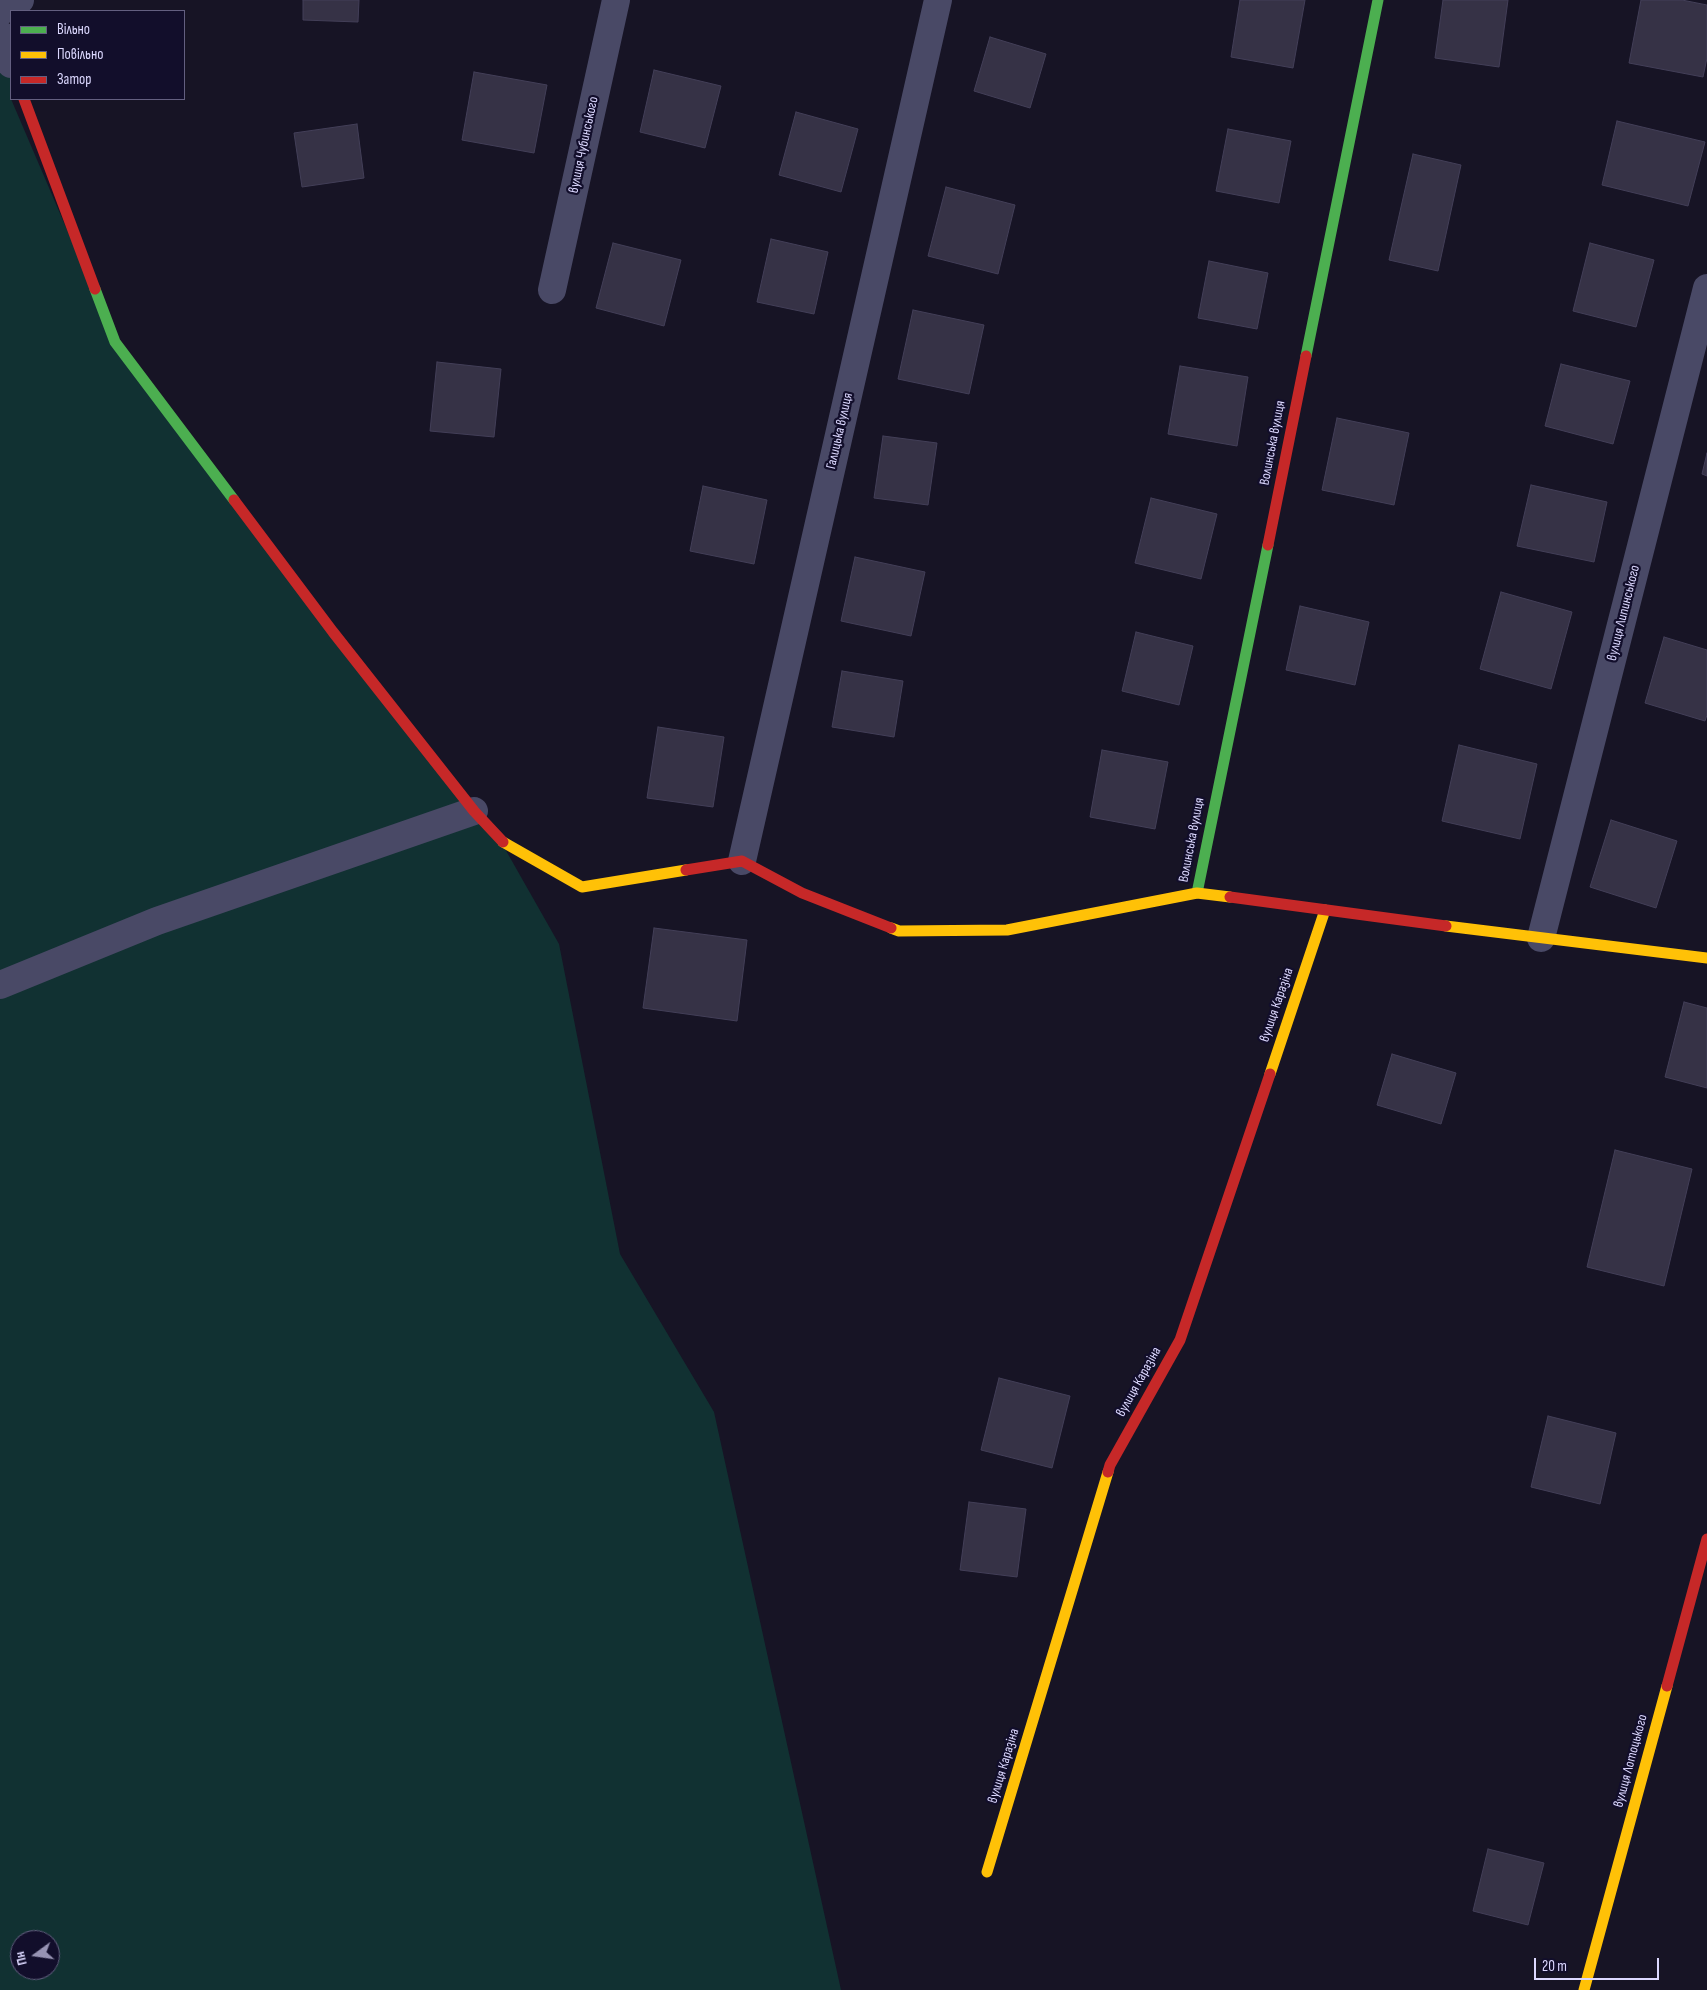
<!DOCTYPE html>
<meta charset="utf-8">
<style>
body{margin:0}
#map{position:relative;width:1707px;height:1990px;overflow:hidden;background:#171425;font-family:"Sofia Sans Condensed",sans-serif}
canvas{display:block}
.legend{position:absolute;left:10px;top:10px;width:175px;height:90px;box-sizing:border-box;background:#120e2b;border:1px solid #635f80;margin:0;padding:6px 9px;list-style:none;font-size:15px;color:#dcd8ff}
.legend li{display:flex;align-items:center;gap:10px;height:25px}
.legend b{width:25px;border:1px solid #635f80}
.north{position:absolute;left:10px;top:1930px;width:50px;height:50px;box-sizing:border-box;background:#120e2b;border:1px solid #635f80;border-radius:50%;rotate:256deg;font-size:14px;font-weight:700;line-height:20px;text-align:center;color:#dcd8ff}
.north::after{content:'';display:block;margin:auto;width:18px;height:22px;background:#9793b3;clip-path:polygon(50% 0,100% 100%,50% 72%,0 100%)}
.scale{position:absolute;left:1534px;top:1958px;width:125px;height:22px;box-sizing:border-box;border:2px solid #dcd8ff;border-top:0;padding-left:6px;font-size:15px;line-height:18px;white-space:nowrap;color:#dcd8ff;-webkit-text-stroke:4px #120e2b;paint-order:stroke}
</style>
<div id="map">
<canvas width="1707" height="1990"></canvas>
<ul class="legend">
<li><b style="height:6px;background:#4caf50"></b>Вільно</li>
<li><b style="height:6px;background:#ffc107"></b>Повільно</li>
<li><b style="height:6px;background:#c62828"></b>Затор</li>
</ul>
<div class="north">Пн</div>
<div class="scale">20 m</div>
</div>
<script>
const ctx = document.querySelector('canvas').getContext('2d');
ctx.lineJoin = 'round';
function fill(path, color) { ctx.fillStyle = color; ctx.fill(path, 'evenodd'); }
const shape = rows => new Path2D(rows.map(r => 'M' + r).join(''));
function stroke(path, color, width, dash) { ctx.strokeStyle = color; ctx.lineWidth = width; ctx.lineCap = dash ? 'butt' : 'round'; ctx.setLineDash(dash || []); ctx.stroke(path); }
function write(font, color, halo, rows, align = 'center') {
  ctx.font = font + ' "Sofia Sans Condensed",sans-serif'; ctx.lineWidth = 4.5; ctx.setLineDash([]); ctx.textBaseline = 'middle'; ctx.strokeStyle = halo; ctx.fillStyle = color; for (const [text, x, y, turn = 0] of rows) {
    ctx.save(); ctx.translate(x, y); ctx.rotate((+turn || 0) * Math.PI / 180); ctx.textAlign = isNaN(turn) ? turn : align; if (halo) ctx.strokeText(text, 0, 0); ctx.fillText(text, 0, 0); ctx.restore();
  }
}
const green = shape([
 [0,34,11,64,11,99,115,342,500,840,559,944,620,1254,714,1412,841,1990,0,1990],
 [20,1940,50,1940,50,1970,20,1970]
]);
const building = shape([
 [303,0,359,0,358,22,303,20,303,0],
 [1240,0,1305,0,1293,68,1231,57,1240,0],
 [1443,0,1508,0,1499,67,1435,58,1443,0],
 [1641,0,1682,0,1707,5,1707,58,1703,77,1629,63,1641,0],
 [990,37,1046,54,1030,108,974,91,990,37],
 [654,70,721,86,705,148,640,132,654,70],
 [474,72,547,85,534,153,462,140,474,72],
 [796,112,858,129,841,192,779,175,796,112],
 [1617,121,1705,142,1688,206,1602,185,1617,121],
 [357,124,364,178,302,187,294,133,357,124],
 [1228,129,1291,141,1279,203,1216,191,1228,129],
 [1413,154,1461,165,1438,271,1389,260,1413,154],
 [946,187,1015,205,998,274,928,256,946,187],
 [771,239,828,252,814,314,757,302,771,239],
 [613,243,681,260,664,326,596,308,613,243],
 [1590,243,1654,260,1636,327,1573,311,1590,243],
 [1209,261,1268,273,1257,329,1198,318,1209,261],
 [913,310,984,325,969,394,898,379,913,310],
 [437,362,501,369,494,437,430,431,437,362],
 [1561,364,1630,381,1613,444,1545,426,1561,364],
 [1180,366,1248,377,1237,446,1168,434,1180,366],
 [1337,418,1409,433,1394,505,1322,490,1337,418],
 [883,436,937,443,928,505,874,498,883,436],
 [1707,453,1707,476,1702,474,1707,453],
 [1531,485,1607,502,1594,562,1517,546,1531,485],
 [703,486,767,500,754,564,690,551,703,486],
 [1151,498,1217,514,1201,579,1135,563,1151,498],
 [855,557,925,572,911,636,841,621,855,557],
 [1501,592,1572,612,1551,689,1480,669,1501,592],
 [1300,606,1369,622,1355,685,1286,670,1300,606],
 [1136,632,1193,646,1179,705,1122,691,1136,632],
 [1664,637,1707,650,1707,715,1705,721,1645,703,1664,637],
 [842,671,903,681,894,737,832,727,842,671],
 [658,727,724,737,713,807,647,798,658,727],
 [1459,745,1537,764,1520,839,1442,821,1459,745],
 [1102,750,1168,762,1155,829,1090,817,1102,750],
 [1611,820,1677,841,1656,908,1590,887,1611,820],
 [654,928,747,940,737,1021,643,1008,654,928],
 [1684,1002,1707,1008,1707,1088,1665,1077,1684,1002],
 [1392,1054,1456,1073,1441,1124,1377,1105,1392,1054],
 [1615,1150,1692,1169,1664,1286,1587,1267,1615,1150],
 [999,1378,1070,1396,1052,1468,981,1450,999,1378],
 [1548,1416,1616,1433,1600,1504,1531,1487,1548,1416],
 [969,1502,1026,1509,1017,1577,960,1570,969,1502],
 [1488,1849,1544,1863,1528,1925,1473,1911,1488,1849]
]);
const street = shape([
 [0,12,20,0],
 [0,34,11,64],
 [552,290,616,0],
 [742,861,938,0],
 [1541,938,1707,288],
 [0,985,157,921,474,811]
]);
const fast = shape([
 [95,289,115,342,234,500],
 [1306,356,1378,0],
 [1197,893,1268,545]
]);
const slow = shape([
 [503,842,582,887,686,870],
 [1446,926,1707,958],
 [891,928,899,931,1007,930,1197,893,1230,897],
 [1270,1074,1325,910],
 [987,1872,1108,1472],
 [1584,1990,1667,1686]
]);
const jam = shape([
 [24,99,95,289],
 [234,500,333,632,474,811,503,842],
 [1268,545,1306,356],
 [686,870,742,861,802,893,891,928],
 [1230,897,1446,926],
 [1108,1472,1110,1465,1180,1340,1270,1074],
 [1667,1686,1707,1539]
]);
const streetNames = [
 ["вулиця Чубинського",584,145,-78],
 ["Галицька вулиця",840,431,-77],
 ["Волинська вулиця",1273,443,-79],
 ["вулиця Липинського",1624,613,-76],
 ["Волинська вулиця",1192,840,-79],
 ["вулиця Каразіна",1277,1005,-71],
 ["вулиця Каразіна",1139,1382,-61],
 ["вулиця Лотоцького",1631,1761,-75],
 ["вулиця Каразіна",1004,1766,-73]
];
fill(green, '#113132');
fill(building, '#363246');
stroke(building, '#433f58', 1);
stroke(street, '#494966', 28);
stroke(fast, '#4caf50', 11);
stroke(slow, '#ffc107', 11);
stroke(jam, '#c62828', 11);
write('14px', '#dcd8ff', '#120e2b', streetNames);
</script>
